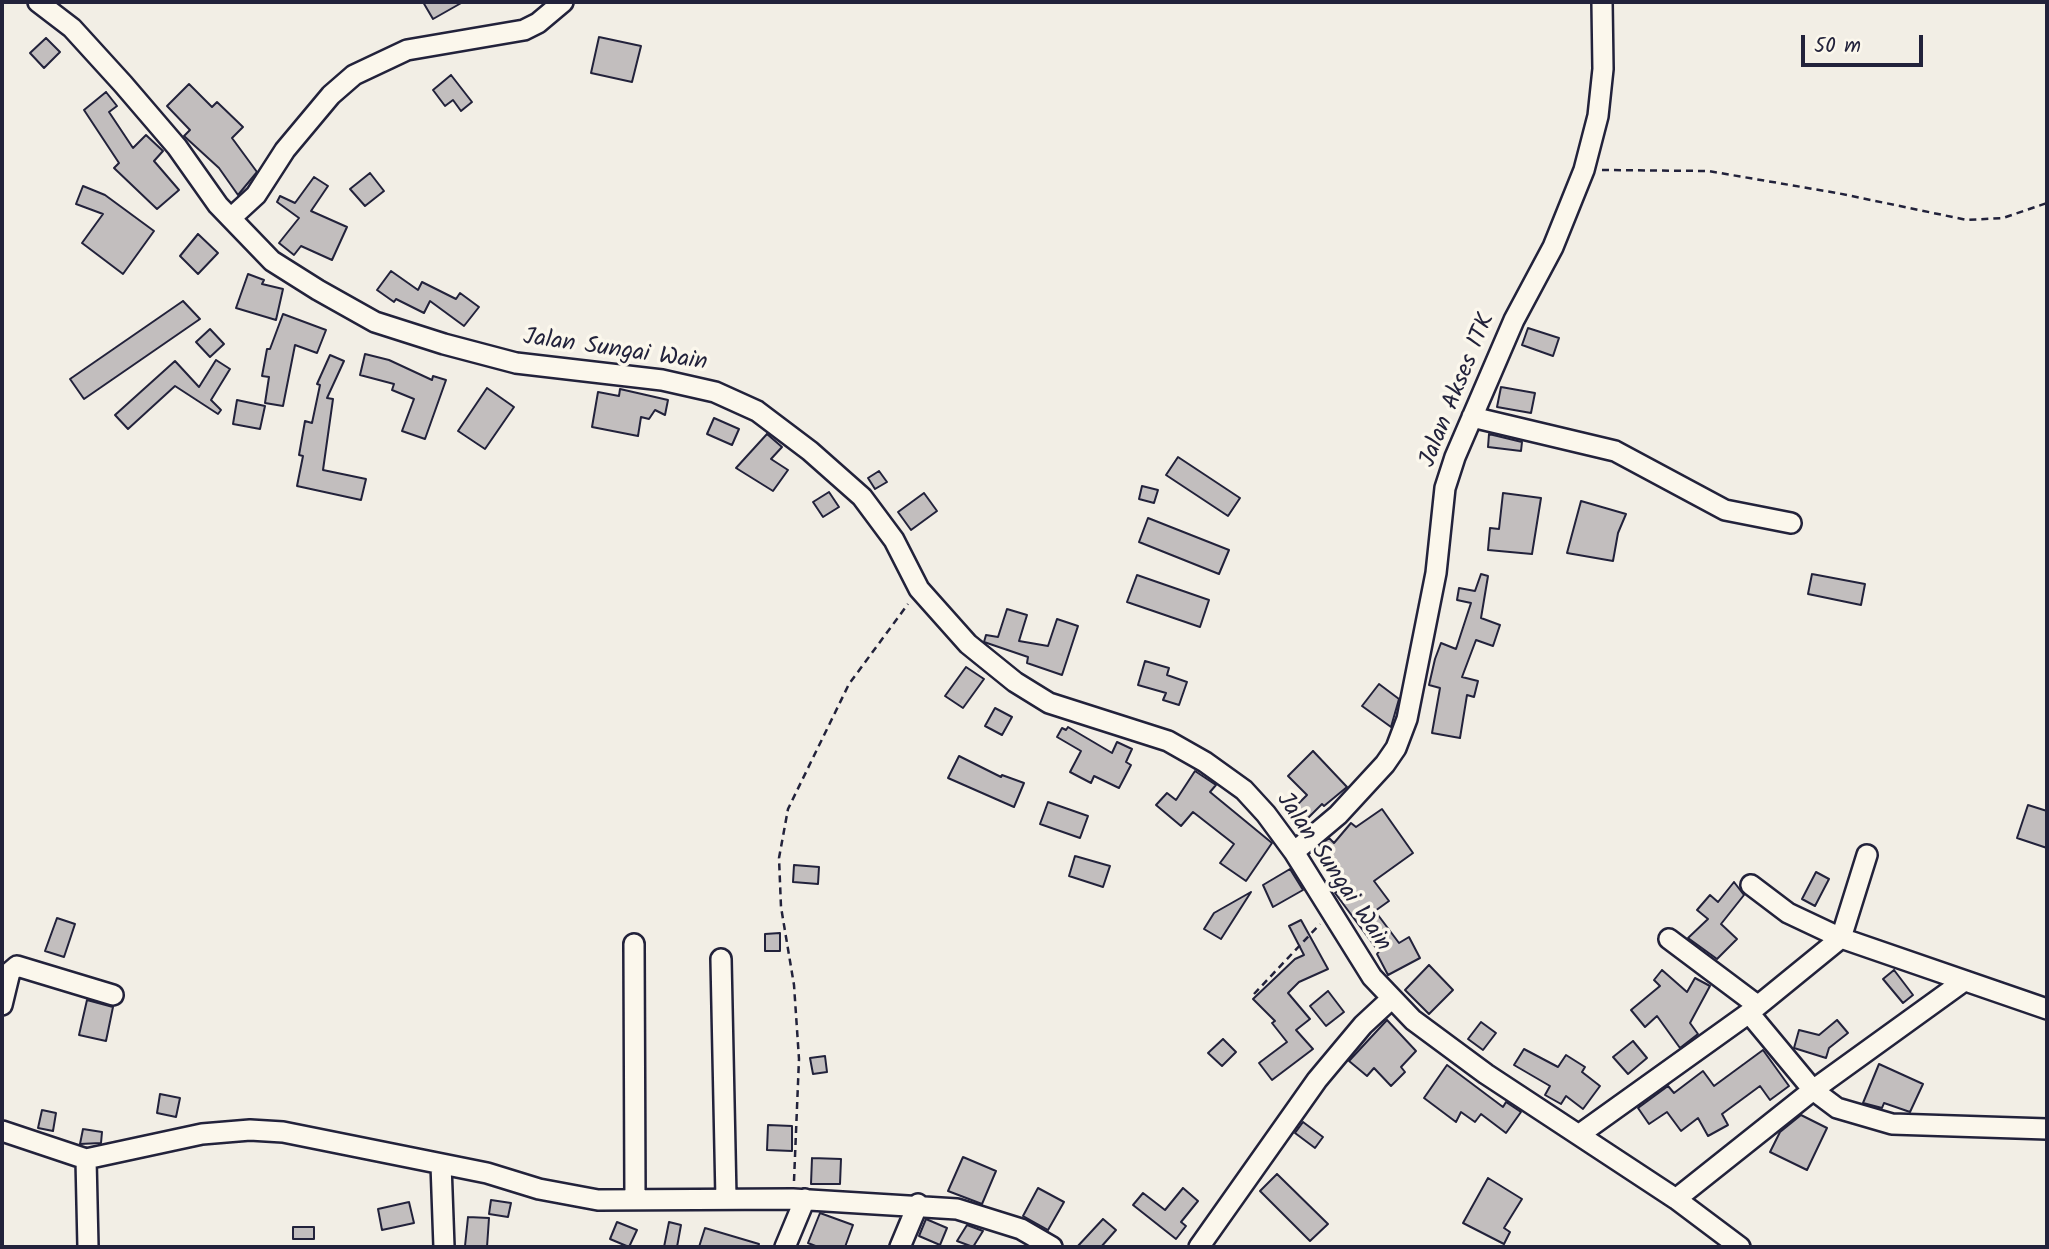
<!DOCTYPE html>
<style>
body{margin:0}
#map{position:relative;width:2049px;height:1249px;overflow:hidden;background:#f2eee5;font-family:Kalam,sans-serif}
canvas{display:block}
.frame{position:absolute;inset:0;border:4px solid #22223b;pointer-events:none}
.scale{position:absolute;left:1801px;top:35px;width:122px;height:32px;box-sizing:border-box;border:4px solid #22223b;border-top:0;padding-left:9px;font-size:21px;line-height:24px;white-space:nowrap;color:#22223b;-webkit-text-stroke:5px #fbf7ec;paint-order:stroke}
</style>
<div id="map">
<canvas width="2049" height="1249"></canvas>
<div class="frame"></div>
<div class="scale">50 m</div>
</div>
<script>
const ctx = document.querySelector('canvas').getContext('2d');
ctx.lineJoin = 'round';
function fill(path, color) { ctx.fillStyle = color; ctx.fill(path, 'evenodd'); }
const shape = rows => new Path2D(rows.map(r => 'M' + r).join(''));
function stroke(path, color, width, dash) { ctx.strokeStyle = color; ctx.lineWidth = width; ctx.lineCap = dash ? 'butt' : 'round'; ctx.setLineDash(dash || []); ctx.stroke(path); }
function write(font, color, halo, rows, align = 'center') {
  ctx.font = font + ' Kalam,sans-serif'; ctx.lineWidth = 7; ctx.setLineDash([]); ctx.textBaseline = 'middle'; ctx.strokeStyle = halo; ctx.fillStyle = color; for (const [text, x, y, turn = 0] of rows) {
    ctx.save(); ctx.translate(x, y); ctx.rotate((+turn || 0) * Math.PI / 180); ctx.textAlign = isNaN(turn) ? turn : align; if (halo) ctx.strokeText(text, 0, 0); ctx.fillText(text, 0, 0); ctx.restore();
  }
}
const building = shape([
 [423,2,463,2,433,19,423,2],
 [599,37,641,46,632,82,591,73,599,37],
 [46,38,60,52,44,68,30,53,46,38],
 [451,75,472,102,461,111,453,100,445,106,433,90,451,75],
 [189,84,212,107,217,102,243,127,232,138,257,172,238,195,219,168,184,136,190,130,167,106,189,84],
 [106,92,117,106,109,112,133,148,146,135,163,151,154,161,179,190,157,209,114,168,119,163,84,110,106,92],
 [370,173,384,191,365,206,350,189,370,173],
 [314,177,328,186,311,211,347,227,332,260,301,246,294,255,279,243,299,218,277,202,280,196,295,203,314,177],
 [83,186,105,195,154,231,123,274,82,243,103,214,76,204,83,186],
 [198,234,218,253,198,274,180,256,198,234],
 [391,271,418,290,422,282,456,299,460,293,479,307,464,326,430,301,424,313,396,299,394,302,377,290,391,271],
 [248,274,264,280,262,284,283,289,276,320,236,308,248,274],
 [183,301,200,319,84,399,70,379,183,301],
 [283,314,326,330,317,353,295,345,283,406,265,403,269,377,262,376,267,349,270,349,283,314],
 [1528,328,1559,338,1553,356,1522,345,1528,328],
 [210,329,224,344,210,357,196,342,210,329],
 [365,354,389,360,432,380,433,376,446,380,425,439,402,431,414,399,392,390,394,384,360,375,365,354],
 [330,355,344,361,327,398,333,399,323,470,366,479,361,500,297,486,303,456,299,455,305,421,312,423,320,385,317,384,330,355],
 [216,360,230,369,211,400,221,410,218,414,175,386,128,429,115,415,175,361,199,387,216,360],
 [1501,387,1535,393,1531,413,1497,407,1501,387],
 [487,388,514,407,485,449,458,431,487,388],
 [620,389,668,400,665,415,655,410,649,419,641,417,638,436,592,427,598,392,619,396,620,389],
 [237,400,265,406,260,429,233,424,237,400],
 [714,418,739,429,732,445,707,434,714,418],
 [767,434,782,447,771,459,788,470,773,491,736,468,767,434],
 [1489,434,1522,442,1521,451,1488,447,1489,434],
 [1178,457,1240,498,1228,516,1166,475,1178,457],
 [879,471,887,482,875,489,868,478,879,471],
 [1142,486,1158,490,1154,503,1139,499,1142,486],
 [829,492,839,507,823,517,813,502,829,492],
 [924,493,937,511,911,530,898,512,924,493],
 [1503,493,1541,498,1532,554,1488,550,1490,528,1499,529,1503,493],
 [1581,501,1626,514,1618,533,1613,561,1567,553,1581,501],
 [1148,518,1229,550,1219,574,1139,542,1148,518],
 [1481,574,1488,576,1481,618,1500,625,1493,646,1476,640,1462,677,1478,681,1474,697,1467,695,1460,738,1432,733,1440,688,1429,685,1435,659,1441,643,1456,649,1471,603,1457,600,1459,588,1475,591,1481,574],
 [1812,574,1865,584,1861,605,1808,594,1812,574],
 [1137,575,1209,600,1200,627,1127,602,1137,575],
 [1007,609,1027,615,1019,641,1048,646,1057,619,1078,626,1062,675,1027,663,1028,657,984,642,986,635,998,637,1007,609],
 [1145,661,1169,668,1167,675,1187,682,1179,705,1163,700,1166,693,1138,685,1145,661],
 [966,667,984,679,963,708,945,696,966,667],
 [1379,684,1399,699,1391,727,1362,706,1379,684],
 [995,708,1012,717,1002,735,985,726,995,708],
 [1068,727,1112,753,1117,742,1132,749,1126,762,1131,765,1119,788,1094,776,1091,783,1070,772,1081,751,1057,737,1062,728,1066,730,1068,727],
 [1313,751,1347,787,1324,806,1322,804,1305,821,1293,809,1307,795,1288,776,1313,751],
 [959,756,1001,777,1002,775,1024,783,1014,807,948,778,959,756],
 [1195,771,1216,785,1210,792,1272,843,1246,881,1220,863,1234,844,1193,812,1181,826,1156,805,1167,793,1176,800,1195,771],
 [1048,802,1088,816,1080,838,1040,824,1048,802],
 [2028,805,2047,811,2047,848,2017,838,2028,805],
 [1382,809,1413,853,1374,881,1389,901,1375,911,1399,943,1409,937,1420,958,1388,975,1377,954,1381,949,1376,948,1335,893,1345,886,1316,849,1329,838,1334,843,1351,823,1356,827,1382,809],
 [1075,856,1110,866,1103,887,1069,876,1075,856],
 [794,865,819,867,818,884,793,882,794,865],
 [1290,869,1303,890,1273,907,1263,885,1290,869],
 [1816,872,1829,879,1815,906,1802,899,1816,872],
 [1734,882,1744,895,1721,924,1737,939,1717,959,1688,938,1708,919,1697,910,1710,895,1718,902,1734,882],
 [1251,892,1221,939,1204,929,1214,913,1251,892],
 [57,918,75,924,64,957,45,951,57,918],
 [1301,920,1328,969,1299,982,1288,993,1310,1019,1296,1030,1313,1049,1272,1080,1259,1063,1287,1042,1272,1023,1275,1021,1253,999,1295,959,1304,955,1289,926,1301,920],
 [780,933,780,951,765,951,765,934,780,933],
 [1429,965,1453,990,1429,1014,1405,990,1429,965],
 [1662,970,1687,992,1695,978,1710,986,1690,1023,1698,1034,1680,1048,1657,1016,1645,1027,1631,1010,1660,986,1654,980,1662,970],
 [1894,970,1913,995,1903,1003,1883,979,1894,970],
 [1328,991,1344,1012,1326,1026,1310,1006,1328,991],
 [87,1000,113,1007,106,1041,79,1035,87,1000],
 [1387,1020,1416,1051,1401,1067,1405,1072,1391,1086,1374,1068,1367,1076,1349,1061,1387,1020],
 [1837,1020,1848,1033,1829,1048,1826,1058,1794,1048,1799,1030,1819,1035,1837,1020],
 [1481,1022,1496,1033,1483,1050,1468,1039,1481,1022],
 [1223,1039,1236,1052,1222,1066,1208,1053,1223,1039],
 [1633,1041,1647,1058,1628,1074,1613,1057,1633,1041],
 [1524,1049,1558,1067,1566,1055,1585,1067,1582,1072,1600,1086,1583,1109,1566,1096,1561,1104,1545,1095,1550,1086,1514,1065,1524,1049],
 [1763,1050,1789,1086,1770,1100,1760,1086,1722,1114,1728,1125,1708,1136,1698,1118,1681,1131,1667,1112,1649,1124,1638,1108,1668,1086,1674,1093,1703,1071,1714,1086,1763,1050],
 [825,1056,827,1072,813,1074,810,1058,825,1056],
 [1879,1064,1923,1084,1910,1112,1884,1103,1882,1108,1863,1103,1879,1064],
 [1447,1065,1503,1107,1506,1102,1521,1112,1506,1133,1481,1114,1475,1122,1461,1112,1456,1122,1424,1098,1447,1065],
 [160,1094,180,1098,176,1117,157,1113,160,1094],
 [42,1110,56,1113,53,1131,38,1128,42,1110],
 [1801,1115,1827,1128,1807,1170,1770,1152,1780,1132,1801,1115],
 [1303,1122,1323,1137,1315,1148,1295,1133,1303,1122],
 [768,1125,792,1126,792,1151,767,1150,768,1125],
 [83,1129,102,1132,101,1143,80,1144,83,1129],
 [963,1157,996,1171,982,1204,948,1191,963,1157],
 [812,1158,841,1159,840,1184,811,1184,812,1158],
 [1277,1174,1328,1224,1310,1241,1260,1191,1277,1174],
 [1488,1178,1522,1199,1504,1228,1510,1232,1504,1244,1463,1223,1488,1178],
 [1038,1188,1064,1202,1048,1230,1023,1216,1038,1188],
 [1183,1188,1198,1201,1181,1222,1186,1226,1176,1239,1133,1205,1143,1193,1165,1210,1183,1188],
 [491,1200,511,1203,508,1217,489,1214,491,1200],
 [409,1202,414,1223,382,1230,378,1209,409,1202],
 [820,1213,853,1225,845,1247,818,1247,808,1243,820,1213],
 [468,1217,489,1218,487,1247,465,1246,468,1217],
 [926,1219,947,1228,940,1245,919,1236,926,1219],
 [1103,1219,1116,1230,1101,1247,1077,1247,1103,1219],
 [617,1222,637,1230,629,1247,610,1239,617,1222],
 [669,1222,681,1225,677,1247,664,1247,669,1222],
 [967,1225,983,1231,973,1247,957,1241,967,1225],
 [293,1227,314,1227,314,1239,293,1239,293,1227],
 [705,1228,759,1244,758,1247,699,1247,705,1228]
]);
const path = shape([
 [1602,170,1708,171,1837,193,1967,220,2003,218,2047,203],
 [1254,994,1320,924],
 [794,1181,799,1059,794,985,781,907,779,858,788,809,849,684,908,604]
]);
const minor = shape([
 [38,2,72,28,123,84,177,147,218,205,272,261,318,290,375,322,444,344,516,363,662,380,715,392,757,411,810,451,862,497,894,540,919,589,968,644,1015,682,1049,703,1168,741,1205,762,1244,790,1266,814,1294,852,1372,977,1413,1020,1486,1074,1676,1199,1740,1247],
 [231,218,256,195,285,150,331,95,354,75,407,50,524,30,538,23,563,2],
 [1472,417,1615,451,1725,510,1791,523],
 [1294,852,1338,815,1385,764,1396,748,1407,719,1436,573,1445,488,1455,457,1514,320,1553,247,1584,170,1598,116,1603,69,1602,2],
 [1751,885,1788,913,1841,938,2047,1009],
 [1669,939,1757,1005],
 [634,944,635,1200],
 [721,959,726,1198],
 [2,1005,10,972,17,966,113,995],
 [1749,1013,1813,1090,1837,1108,1892,1124,2047,1129],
 [2,1131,86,1159,202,1134,250,1130,283,1132,487,1173,539,1189,598,1200,793,1199,957,1209,1021,1229,1052,1247],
 [1580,1134,1749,1013,1841,938,1867,855],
 [86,1159,88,1247],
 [441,1164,444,1247],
 [1676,1199,1813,1090,1964,981],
 [785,1247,805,1199],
 [900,1247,918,1204],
 [1199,1247,1317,1080,1363,1025,1391,999]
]);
const streetNames = [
 ["Jalan Sungai Wain",615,352,8],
 ["Jalan Akses ITK",1459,391,-68],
 ["Jalan Sungai Wain",1332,873,56]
];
fill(building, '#c2bebe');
stroke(building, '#22223b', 2);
stroke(minor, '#22223b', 24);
stroke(path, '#22223b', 2.5, [7, 5]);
stroke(minor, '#fbf7ec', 19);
write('24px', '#22223b', '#fbf7ec', streetNames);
</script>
